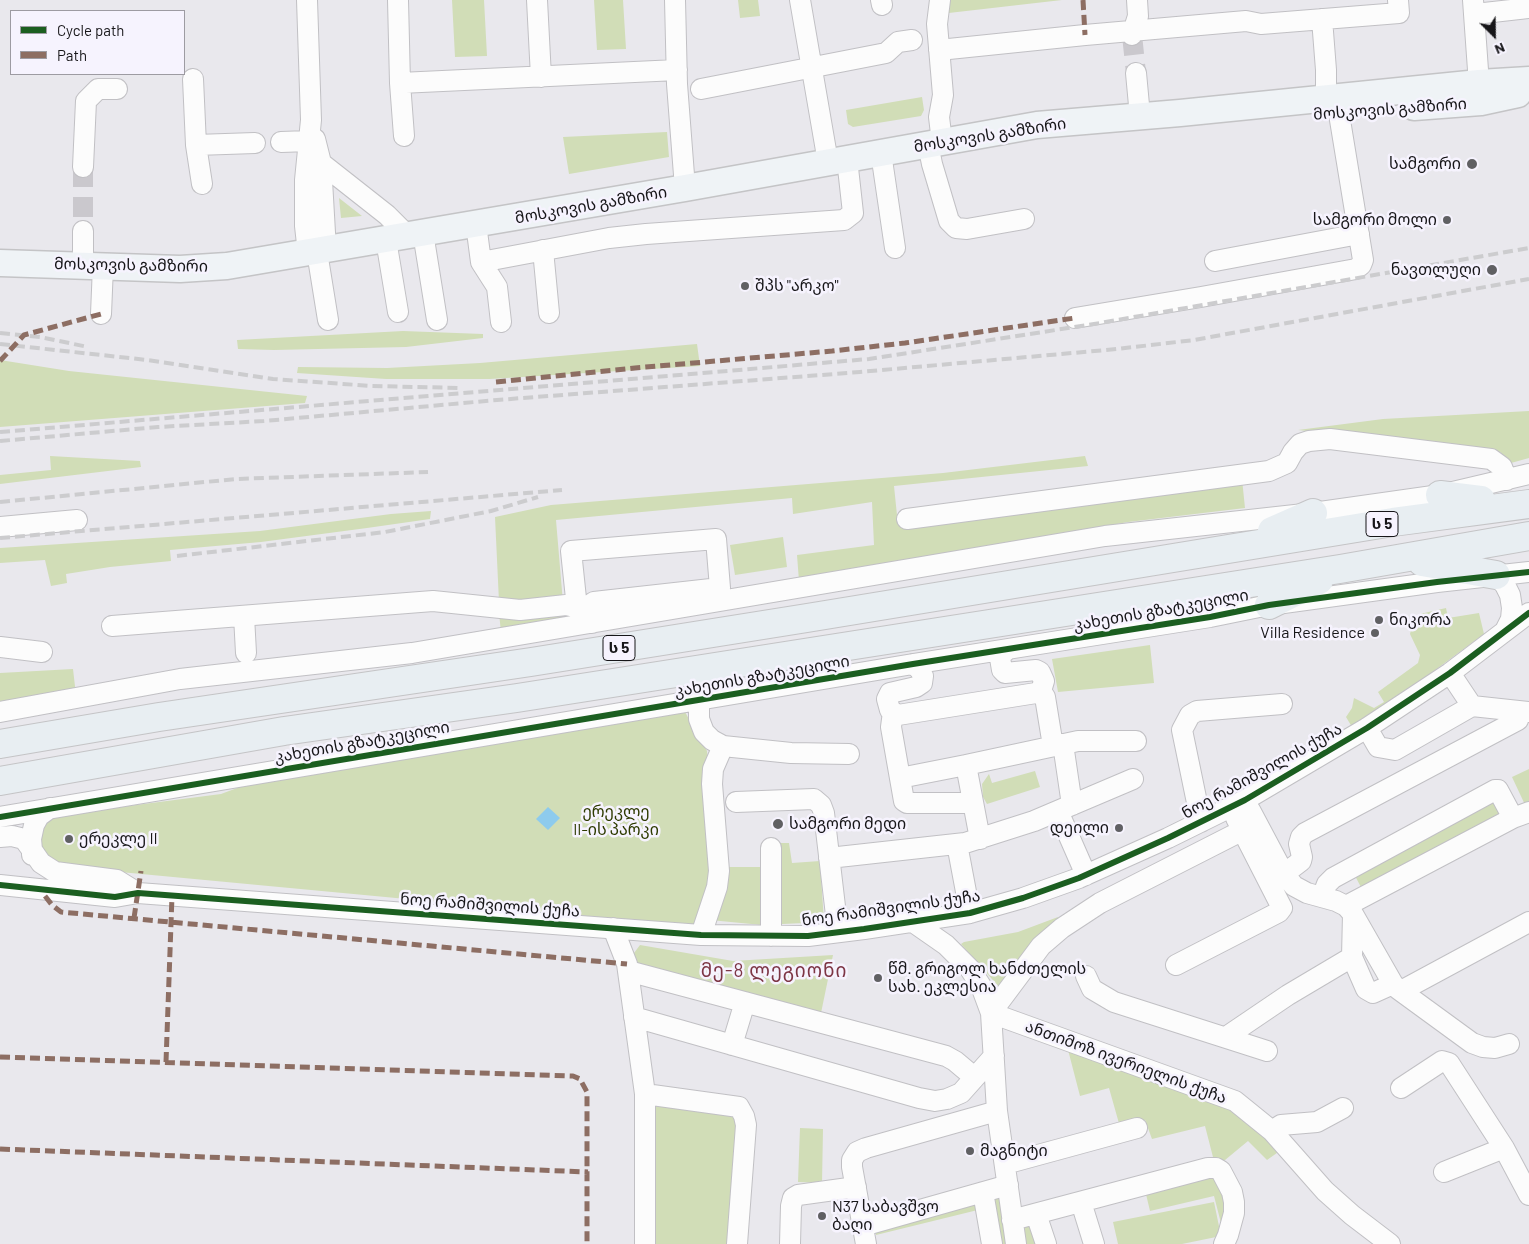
<!DOCTYPE html>
<meta charset="utf-8">
<style>
body{margin:0}
#map{position:relative;width:1529px;height:1244px;overflow:hidden;background:#e9e8ed;font-family:Barlow,sans-serif}
canvas{display:block}
.legend{position:absolute;left:10px;top:10px;width:175px;height:65px;box-sizing:border-box;background:#f6f3fe;border:1px solid #9d9ba2;margin:0;padding:6px 9px;list-style:none;font-size:15px;color:#171619}
.legend li{display:flex;align-items:center;gap:10px;height:25px}
.legend b{width:25px;border:1px solid #9d9ba2}
.north{position:absolute;left:1469px;top:10px;width:50px;height:50px;-webkit-text-stroke:4px #f6f3fe;paint-order:stroke;rotate:157deg;font-size:14px;font-weight:700;line-height:20px;text-align:center;color:#171619}
.north::after{content:'';display:block;margin:auto;width:18px;height:22px;background:#171619;clip-path:polygon(50% 0,100% 100%,50% 72%,0 100%)}
</style>
<div id="map">
<canvas width="1529" height="1244"></canvas>
<ul class="legend">
<li><b style="height:6px;background:#1b5e20"></b>Cycle path</li>
<li><b style="height:6px;background:#8d6e63"></b>Path</li>
</ul>
<div class="north">N</div>
</div>
<script>
const ctx = document.querySelector('canvas').getContext('2d');
ctx.lineJoin = 'round';
function fill(path, color) { ctx.fillStyle = color; ctx.fill(path, 'evenodd'); }
const shape = rows => new Path2D(rows.map(r => 'M' + r).join(''));
function stroke(path, color, width, dash) { ctx.strokeStyle = color; ctx.lineWidth = width; ctx.lineCap = dash ? 'butt' : 'round'; ctx.setLineDash(dash || []); ctx.stroke(path); }
function write(font, color, halo, rows, align = 'center') {
  ctx.font = font + ' Barlow,"Noto Sans Georgian",sans-serif'; ctx.lineWidth = 5; ctx.setLineDash([]); ctx.textBaseline = 'middle'; ctx.strokeStyle = halo; ctx.fillStyle = color; for (const [text, x, y, turn = 0] of rows) {
    ctx.save(); ctx.translate(x, y); ctx.rotate((+turn || 0) * Math.PI / 180); ctx.textAlign = isNaN(turn) ? turn : align; if (halo) ctx.strokeText(text, 0, 0); ctx.fillText(text, 0, 0); ctx.restore();
  }
}
const green = shape([
 [452,0,484,0,487,56,455,57],
 [594,0,623,0,626,49,597,50],
 [738,0,758,0,760,16,740,18],
 [945,0,1062,0,940,14],
 [922,97,924,110,921,116,853,127,848,124,846,110],
 [667,132,669,157,569,174,563,137],
 [339,198,362,216,341,218],
 [403,331,483,334,483,338,406,347,274,350,238,349,237,340],
 [697,344,700,366,490,379,386,379,297,373,298,367,387,368,480,363],
 [0,360,69,371,307,396,305,403,0,427],
 [1529,411,1529,458,1511,463,1500,452,1298,430,1383,419],
 [50,456,140,461,141,467,0,484,0,475,51,470],
 [1085,456,1088,466,894,486,898,525,1242,479,1245,508,1128,522,799,581,797,555,874,545,872,502,793,514,792,498,556,520,563,603,499,602,495,517,551,505,943,473],
 [431,511,430,519,367,528,261,542,170,550,171,561,110,567,66,574,67,583,51,586,45,560,0,563,0,548,260,531,391,514],
 [783,537,787,567,735,575,730,545],
 [1446,608,1448,618,1479,613,1484,634,1427,676,1352,727,1346,717,1352,708,1354,698,1374,708,1384,702,1378,692,1418,663,1420,655,1410,634,1413,622,1420,614],
 [564,609,565,618,501,632,499,613],
 [1150,645,1154,683,1058,692,1052,659],
 [73,669,76,695,0,708,0,673],
 [685,712,707,751,717,866,693,926,67,867,51,861,42,848,40,833,42,825,51,816,221,794,256,781],
 [1529,769,1529,808,1527,809,1512,777],
 [1035,771,1040,787,987,804,983,797,982,784,989,774,992,783],
 [1496,795,1506,814,1363,891,1353,872],
 [761,843,789,843,792,863,820,861,824,922,762,925,710,920,725,867,761,867],
 [1058,917,1057,921,999,987,961,944,964,942,1018,932],
 [640,945,733,961,833,955,821,1013,638,969,634,962,634,953],
 [1067,1046,1231,1104,1284,1148,1267,1160,1248,1141,1219,1165,1214,1161,1205,1126,1152,1139,1145,1120,1120,1127,1109,1088,1080,1096],
 [649,1101,737,1114,732,1244,650,1244],
 [800,1128,823,1129,822,1183,798,1182],
 [1210,1172,1231,1205,1222,1227,1214,1196,1150,1211,1145,1190],
 [1002,1191,1010,1244,996,1244,990,1207,876,1235,875,1228],
 [1214,1202,1221,1236,1182,1244,1118,1244,1113,1222],
 [1033,1220,1040,1244,1023,1244,1020,1223]
]);
const water = shape([
 [548,807,560,818,548,830,536,819]
]);
const minorTunnel = shape([
 [1132,35,1136,73],
 [83,167,83,231]
]);
const minor = shape([
 [307,0,311,120,305,180,305,226,308,253],
 [398,0,400,83],
 [537,0,541,77],
 [675,0,677,84,685,188],
 [800,0,828,162],
 [881,0,882,5],
 [940,0,937,24,943,95,939,117,942,142],
 [1473,0,1480,98],
 [1475,14,1529,8],
 [1322,19,1326,70,1326,98],
 [1132,35,1138,16,1137,0],
 [939,50,1085,35,1246,21,1261,24,1399,13,1398,0],
 [1136,73,1140,116],
 [193,79,196,145,202,184],
 [701,89,886,53,898,42,912,40],
 [404,136,400,83,677,70],
 [315,139,321,163,326,250],
 [281,142,309,141],
 [928,144,932,164,949,221,956,228,967,229,1024,219],
 [196,145,255,143],
 [881,153,895,248],
 [321,163,387,215,408,236],
 [83,167,86,101,98,89,117,89],
 [476,224,481,262,609,238,646,234,844,220,853,213,847,159],
 [423,233,437,320],
 [386,240,398,312],
 [543,250,549,313],
 [317,252,328,320],
 [1215,261,1359,234],
 [481,262,497,287,501,322],
 [83,265,83,231],
 [101,314,103,266],
 [1075,318,1201,297,1356,269,1361,265,1363,260,1339,114],
 [907,519,1269,471,1287,463,1293,452,1300,444,1309,441,1330,439,1491,459,1502,467,1507,480],
 [0,527,77,520],
 [1496,575,1505,585,1510,595,1512,608,1511,619,1506,629],
 [577,608,571,551,716,539,720,588,594,602,584,609],
 [244,616,246,653],
 [112,626,433,601,520,610,566,605,584,609,589,613,592,623],
 [0,647,42,652],
 [913,664,920,670,923,676,922,683,916,687,890,693,887,699,890,710,898,715,1036,693,1041,691,1044,681,1040,672,1036,670,1005,673,1002,670,1000,658,1002,654,1007,650],
 [1450,673,1472,706,1529,712],
 [1041,691,1045,697,1053,746],
 [703,700,699,704,699,719,704,732,712,740,723,746,791,753,849,754],
 [0,712,180,679,412,653,1105,536,1313,513,1440,495,1529,474],
 [893,712,891,727,904,801,907,803,973,803],
 [1367,728,1378,747,1395,750,1472,706],
 [1063,744,1072,805],
 [900,778,966,765],
 [736,802,814,799,821,805,824,813,838,932],
 [50,808,39,816,34,825,31,839,32,850,41,863,55,872,117,880,138,893],
 [1250,810,1284,874,1294,886,1307,893,1336,901,1346,906,1353,914,1393,984,1398,989,1472,1043,1483,1047,1495,1048,1509,1044],
 [1058,811,1086,875],
 [0,817,913,664,1210,617,1269,605,1437,582,1529,572],
 [1201,822,1182,730,1190,715,1197,711,1282,704],
 [0,837,12,836,24,839,32,850,32,855],
 [980,839,966,765,1078,741,1136,741],
 [957,844,970,913],
 [771,848,771,936],
 [829,858,965,843,1034,821,1133,779],
 [1284,874,1301,861,1302,857,1299,844,1301,837,1305,833,1518,720],
 [0,885,115,897,138,893,701,935,808,936,864,929,970,913,1023,898,1079,878,1168,838,1245,800,1367,728,1450,673,1529,613],
 [1322,897,1327,884,1333,878,1495,790,1498,790,1513,818],
 [1346,906,1513,818,1529,812],
 [1353,914,1352,957,1366,989,1373,993,1393,984],
 [913,922,946,945,970,969,981,986,991,1013,1235,1101,1272,1131,1325,1191,1352,1215,1390,1244],
 [613,928,627,964,645,1094,645,1244],
 [701,935,717,887,719,871,712,784,713,769,723,746],
 [1176,965,1279,912,1282,908,1236,818],
 [628,971,946,1056,955,1061,974,1077],
 [1086,976,1092,989,1114,1002,1267,1051],
 [1401,991,1529,922],
 [634,1017,919,1098,935,1101,947,1099,961,1093,994,1056],
 [1226,1037,1288,995,1352,957],
 [732,1045,745,1002],
 [1401,1088,1442,1061,1449,1063,1504,1148,1529,1195],
 [645,1094,739,1107,744,1116,746,1125,737,1244],
 [1272,1131,1281,1125,1317,1122,1343,1108],
 [1005,1164,1137,1128],
 [1444,1172,1504,1148],
 [983,1192,992,1244],
 [1081,1202,1094,1244],
 [1036,1214,1046,1244],
 [1012,1220,1208,1168,1216,1168,1221,1171,1232,1192,1234,1202,1234,1213,1228,1235,1224,1244],
 [863,1226,1008,1185],
 [790,1244,791,1206,793,1198,798,1195,856,1187],
 [866,1244,852,1167,852,1160,857,1152,866,1148,997,1111],
 [1016,1244,997,1111,991,1013,1041,946,1062,928,1100,903,1257,823]
]);
const major = shape([
 [1414,107,1481,102,1518,94],
 [0,263,180,269,227,266,685,188,1037,125,1180,113,1479,83,1529,80]
]);
const highway = shape([
 [1440,495,1481,500],
 [1272,531,1313,513],
 [1422,562,1496,575],
 [1269,605,1319,580],
 [0,744,159,717,531,662,807,618,1393,522,1529,504],
 [0,781,284,731,517,698,1340,569,1529,536]
]);
const rail = shape([
 [0,333,40,337,88,347],
 [0,344,147,360,273,379,372,386,460,388],
 [0,432,869,359,1094,324,1529,248],
 [0,441,158,427,264,421,497,400,860,372,1117,349,1194,340,1529,279],
 [0,502,236,479,428,472],
 [0,538,562,490],
 [177,556,385,532,491,511,538,497]
]);
const quiet = shape([
 [1083,0,1085,35],
 [0,361,24,335,101,314],
 [496,382,635,368,832,351,905,343,1075,318],
 [45,896,52,905,61,912,627,964],
 [134,918,141,871],
 [0,1057,573,1076,580,1079,587,1092,587,1244],
 [166,1062,172,896],
 [0,1149,588,1172]
]);
const cycleway = shape([
 [0,817,913,664,1210,617,1269,605,1437,582,1529,572],
 [0,885,115,897,138,893,701,935,808,936,864,929,970,913,1023,898,1079,878,1168,838,1245,800,1367,728,1450,673,1529,613]
]);
const markers = [
 [1472,164,6,"#606063"],
 [1447,220,5,"#606063"],
 [1492,270,6,"#606063"],
 [745,286,5,"#606063"],
 [1379,620,5,"#606063"],
 [1375,633,5,"#606063"],
 [778,824,6,"#606063"],
 [1119,828,5,"#606063"],
 [69,839,5,"#606063"],
 [878,978,5,"#606063"],
 [970,1151,5,"#606063"],
 [822,1216,5,"#606063"]
];
const shields = [
 [1382,524,32],
 [619,648,32]
];
const shieldNames = [
 ["ს 5",1382,524],
 ["ს 5",619,648]
];
const streetNames = [
 ["მოსკოვის გამზირი",1390,109,-4],
 ["მოსკოვის გამზირი",990,135,-9],
 ["მოსკოვის გამზირი",591,205,-10],
 ["მოსკოვის გამზირი",131,265,1],
 ["კახეთის გზატკეცილი",1161,610,-10],
 ["კახეთის გზატკეცილი",762,676,-10],
 ["კახეთის გზატკეცილი",362,742,-10],
 ["ნოე რამიშვილის ქუჩა",1262,771,-29],
 ["ნოე რამიშვილის ქუჩა",490,905,4],
 ["ნოე რამიშვილის ქუჩა",891,908,-8],
 ["ანთიმოზ ივერიელის ქუჩა",1126,1062,20]
];
const poiNames = [
 ["სამგორი",1461,164,"right"],
 ["სამგორი მოლი",1437,220,"right"],
 ["ნავთლუღი",1481,270,"right"],
 ["შპს \"არკო\"",755,286],
 ["ნიკორა",1389,620],
 ["Villa Residence",1365,633,"right"],
 ["სამგორი მედი",789,824],
 ["დეილი",1109,828,"right"],
 ["ერეკლე II",79,839],
 ["წმ. გრიგოლ ხანძთელის",888,969],
 ["სახ. ეკლესია",888,987],
 ["მაგნიტი",980,1151],
 ["N37 საბავშვო",832,1207],
 ["ბაღი",832,1225]
];
const parkNames = [
 ["ერეკლე",616,812],
 ["II-ის პარკი",616,830]
];
const quarterNames = [
 ["მე-8 ლეგიონი",774,971]
];
fill(green, '#d1ddb7');
fill(water, '#8ecbed');
stroke(minorTunnel, '#cac8cd', 20, [20, 10]);
stroke(minor, '#c1c0c4', 22);
stroke(major, '#c4c4c6', 29);
stroke(highway, '#c4c4c6', 30);
stroke(minor, '#fcfcfc', 20);
stroke(major, '#eff3f6', 26);
stroke(highway, '#e8eef2', 28);
stroke(rail, '#ccccce', 4, [10, 5]);
stroke(quiet, '#8d6e63', 5, [10, 5]);
stroke(cycleway, '#1b5e20', 6);
for (const [x, y, r, color] of markers) { const dot = new Path2D(); dot.arc(x, y, r, 0, 2 * Math.PI); ctx.fillStyle = color; ctx.fill(dot); stroke(dot, '#f6f3fe', 2); }
for (const [x, y, w] of shields) { const box = new Path2D(); box.roundRect(x - w / 2, y - 12.5, w, 25, 4); ctx.fillStyle = '#f6f3fe'; ctx.fill(box); stroke(box, '#171619', 1); }
write('bold 15px', '#171619', null, shieldNames);
write('16px', '#171619', '#f6f3fe', streetNames);
write('16px', '#171619', '#f6f3fe', poiNames, 'left');
write('16px', '#2e3b00', '#f6f3fe', parkNames);
ctx.letterSpacing = '1px';
write('19px', '#7d3645', '#f6f3fe', quarterNames);
ctx.letterSpacing = '0px';
</script>
